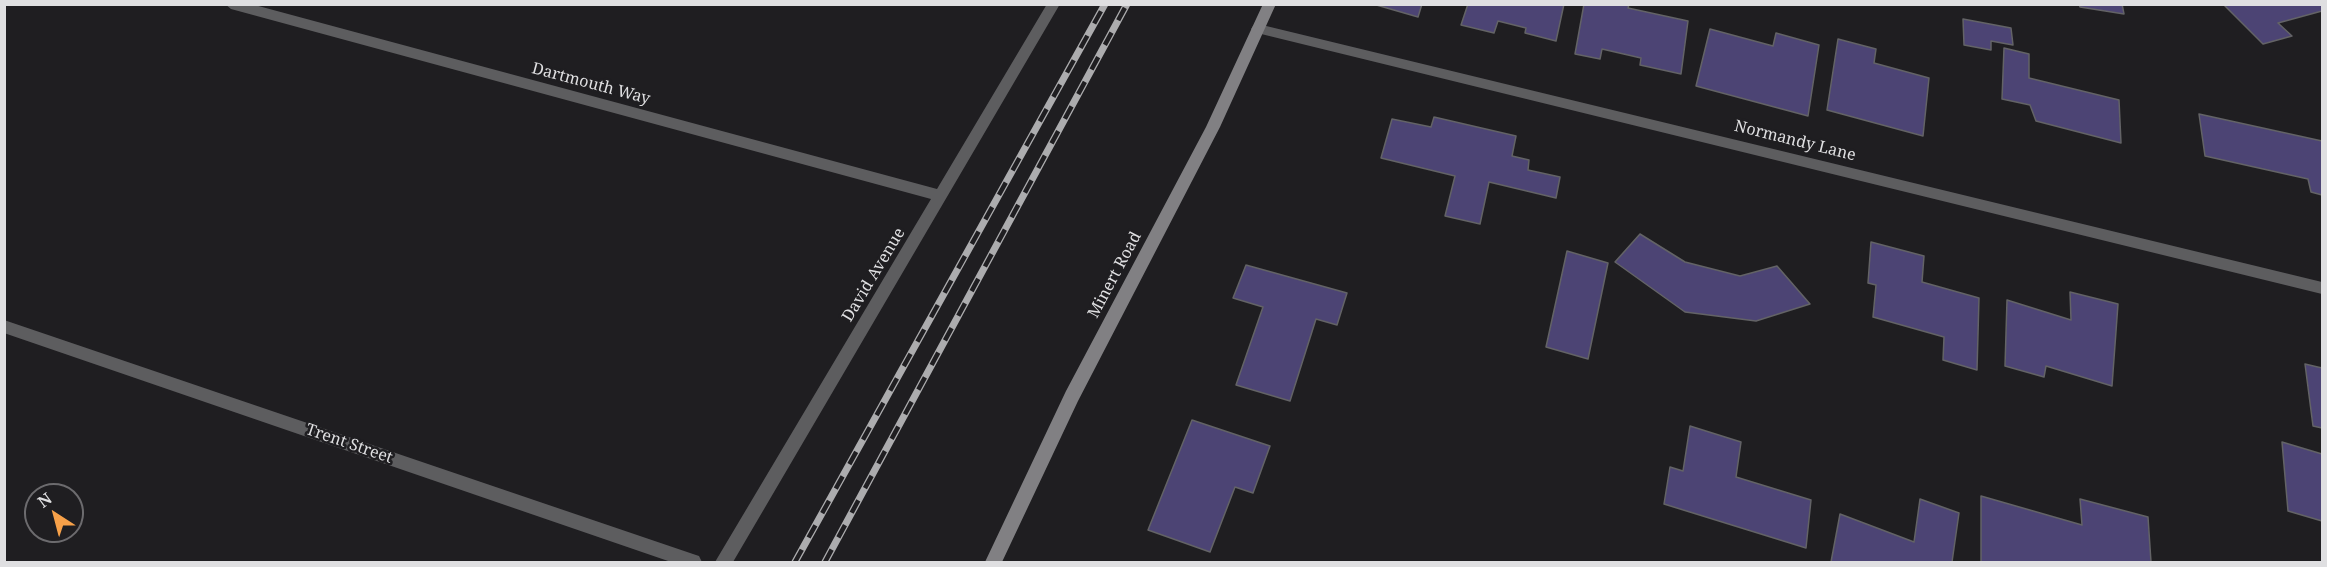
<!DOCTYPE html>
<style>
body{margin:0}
#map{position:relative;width:2327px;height:567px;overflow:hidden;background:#1f1e21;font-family:"Noto Serif",serif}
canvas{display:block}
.frame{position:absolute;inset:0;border:6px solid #dfdfe1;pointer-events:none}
.north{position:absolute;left:24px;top:483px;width:60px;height:60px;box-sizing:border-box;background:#1f1e21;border:2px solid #6c6b6e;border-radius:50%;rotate:324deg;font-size:16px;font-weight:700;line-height:24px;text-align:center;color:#dfdfe1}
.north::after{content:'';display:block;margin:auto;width:21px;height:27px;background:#f7a149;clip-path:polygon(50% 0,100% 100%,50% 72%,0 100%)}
</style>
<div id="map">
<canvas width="2327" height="567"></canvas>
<div class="frame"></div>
<div class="north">N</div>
</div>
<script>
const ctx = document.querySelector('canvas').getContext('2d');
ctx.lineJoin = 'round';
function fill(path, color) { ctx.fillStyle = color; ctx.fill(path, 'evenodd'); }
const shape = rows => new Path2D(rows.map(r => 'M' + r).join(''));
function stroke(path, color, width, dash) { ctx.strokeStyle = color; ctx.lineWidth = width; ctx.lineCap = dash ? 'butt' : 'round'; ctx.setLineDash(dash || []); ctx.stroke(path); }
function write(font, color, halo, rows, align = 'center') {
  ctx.font = font + ' "Noto Serif",serif'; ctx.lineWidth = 5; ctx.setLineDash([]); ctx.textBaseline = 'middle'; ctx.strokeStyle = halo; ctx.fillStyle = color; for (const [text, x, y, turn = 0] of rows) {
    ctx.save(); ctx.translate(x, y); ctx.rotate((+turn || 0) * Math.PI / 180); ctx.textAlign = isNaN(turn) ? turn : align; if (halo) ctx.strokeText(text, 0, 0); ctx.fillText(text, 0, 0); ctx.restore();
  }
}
const building = shape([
 [1373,4,1422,4,1418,17,1373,4],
 [1468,4,1564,4,1556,41,1525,33,1526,28,1498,21,1494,33,1461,25,1468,4],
 [1584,4,1629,4,1628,8,1688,21,1681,74,1640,65,1641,58,1602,49,1600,59,1575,54,1584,4],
 [2079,4,2122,4,2124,14,2080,7,2079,4],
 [2223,4,2322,4,2322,11,2278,23,2292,36,2263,44,2223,4],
 [1963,19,2011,28,2013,45,1991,41,1991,50,1964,45,1963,19],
 [1710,29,1773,46,1776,33,1819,45,1808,116,1696,86,1710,29],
 [1838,39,1876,49,1874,63,1929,78,1923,136,1827,110,1838,39],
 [2004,48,2029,54,2029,78,2119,100,2121,143,2036,121,2030,105,2002,99,2004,48],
 [2199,114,2322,141,2322,195,2311,192,2308,179,2205,156,2199,114],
 [1434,117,1516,136,1512,156,1529,160,1528,170,1560,177,1556,198,1489,182,1480,224,1445,216,1455,176,1381,158,1392,119,1431,127,1434,117],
 [1640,234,1685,262,1740,276,1777,266,1810,304,1756,321,1685,312,1615,262,1640,234],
 [1871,242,1924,256,1922,282,1979,298,1977,370,1943,360,1944,337,1873,317,1876,285,1868,283,1871,242],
 [1567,251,1608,263,1588,359,1546,347,1567,251],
 [1246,265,1347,293,1337,325,1316,319,1290,401,1236,385,1263,307,1233,298,1246,265],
 [2070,292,2118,304,2112,386,2046,366,2044,377,2005,366,2007,300,2071,320,2070,292],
 [2305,364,2322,368,2322,428,2313,426,2305,364],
 [1192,420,1270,446,1253,493,1235,487,1210,552,1148,530,1192,420],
 [1690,426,1741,442,1736,477,1811,500,1806,548,1664,504,1670,467,1683,471,1690,426],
 [2282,442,2322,454,2322,521,2288,511,2282,442],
 [1981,496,2082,525,2080,499,2148,517,2151,562,1981,562,1981,496],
 [1920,499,1959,513,1952,562,1831,562,1840,514,1914,542,1920,499]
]);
const street = shape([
 [225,4,251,4,937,189,1047,4,1060,4,733,562,715,562,931,199,231,9,225,4],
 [1258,24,2322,282,2322,294,1253,32,1251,29,1253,26,1258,24],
 [4,320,693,554,699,556,702,562,671,562,4,333,4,320]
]);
const secondary = shape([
 [1263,4,1276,4,1220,127,1078,401,1002,562,985,562,1066,391,1206,127,1263,4]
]);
const rail = shape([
 [795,562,1105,4],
 [825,562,1127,4]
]);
const streetNames = [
 ["Dartmouth Way",591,84,15],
 ["Normandy Lane",1795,141,14],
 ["David Avenue",874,275,-59],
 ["Minert Road",1115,275,-62],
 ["Trent Street",349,444,19]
];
fill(building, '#4c4474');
stroke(building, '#636366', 1.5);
fill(street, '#5d5d5f');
fill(secondary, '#818083');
stroke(rail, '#acacae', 7);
stroke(rail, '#1f1e21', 4.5, [14]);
write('16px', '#dfdfe1', '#1f1e21', streetNames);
</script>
